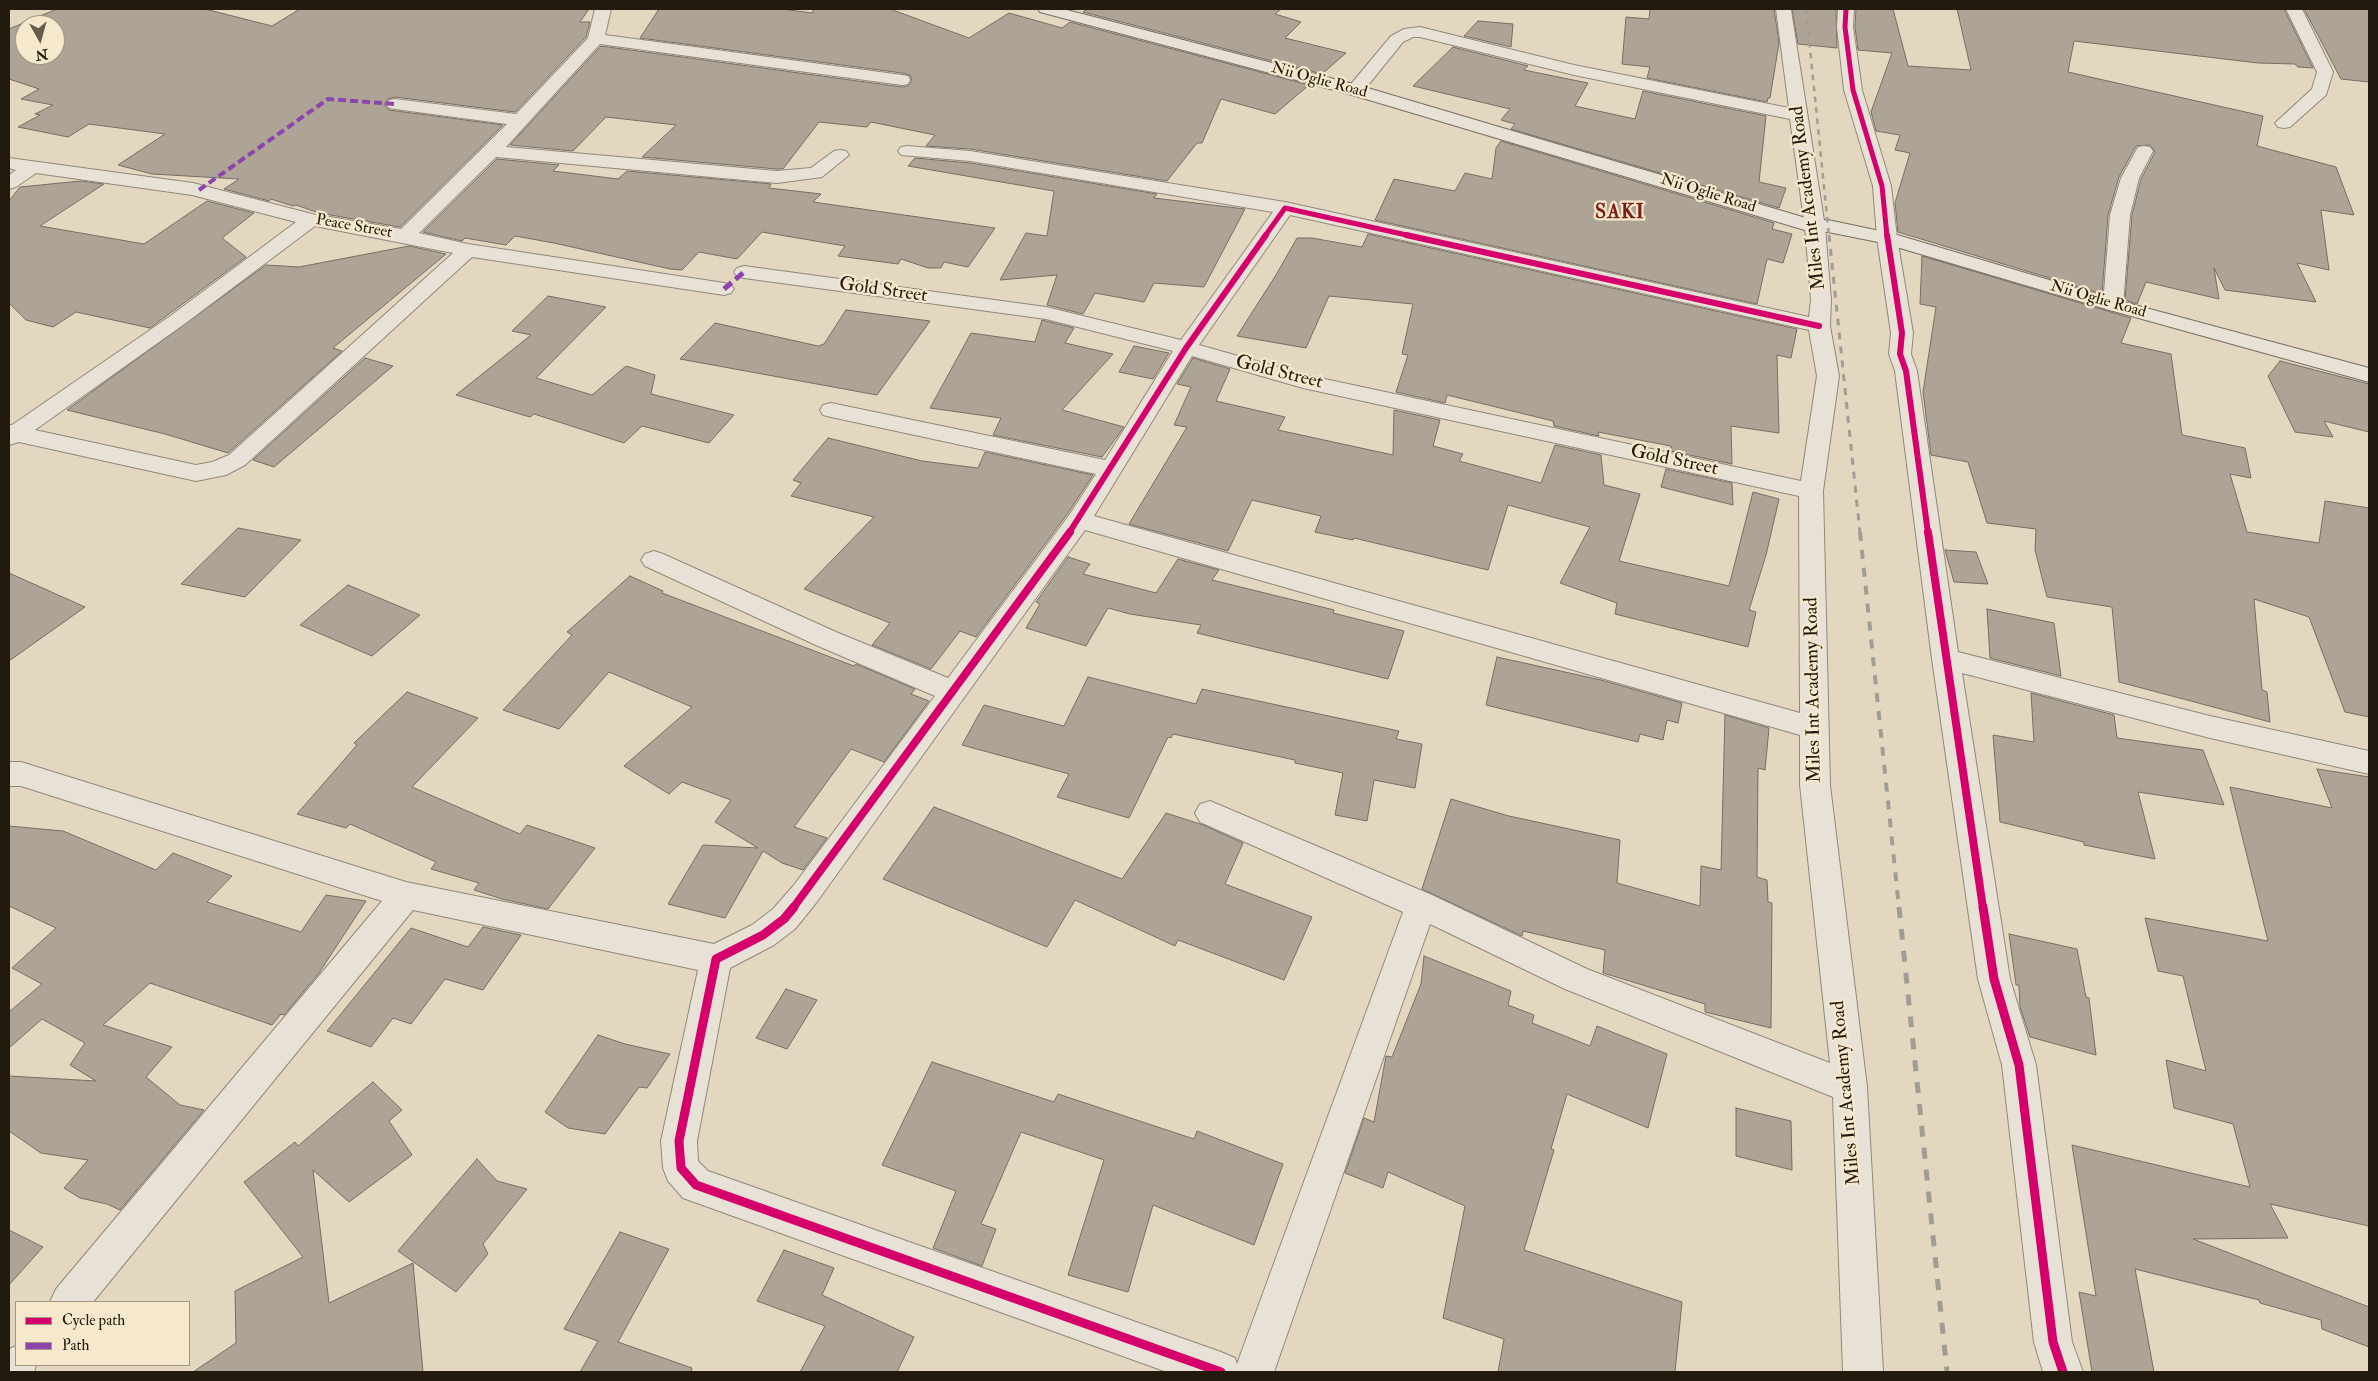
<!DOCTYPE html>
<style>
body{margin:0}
#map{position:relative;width:2378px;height:1381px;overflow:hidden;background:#e3d7c0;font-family:"IM FELL Double Pica",serif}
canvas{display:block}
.frame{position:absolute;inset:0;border:10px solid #231a0e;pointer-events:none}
.legend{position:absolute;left:15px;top:1301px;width:175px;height:65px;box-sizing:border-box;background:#f6e8cd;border:1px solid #a29681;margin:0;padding:6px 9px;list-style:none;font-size:15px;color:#231a0e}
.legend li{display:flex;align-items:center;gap:10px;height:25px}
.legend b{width:25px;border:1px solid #a29681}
.north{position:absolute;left:15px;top:15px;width:50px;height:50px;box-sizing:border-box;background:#f6e8cd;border:1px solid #a29681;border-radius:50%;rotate:173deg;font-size:14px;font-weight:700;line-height:20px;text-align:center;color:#231a0e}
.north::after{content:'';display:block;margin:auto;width:18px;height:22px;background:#665c4c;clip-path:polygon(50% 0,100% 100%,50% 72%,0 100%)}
</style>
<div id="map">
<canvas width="2378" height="1381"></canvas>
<div class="frame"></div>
<ul class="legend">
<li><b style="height:6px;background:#d6006c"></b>Cycle path</li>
<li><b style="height:6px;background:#8e44ad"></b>Path</li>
</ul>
<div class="north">N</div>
</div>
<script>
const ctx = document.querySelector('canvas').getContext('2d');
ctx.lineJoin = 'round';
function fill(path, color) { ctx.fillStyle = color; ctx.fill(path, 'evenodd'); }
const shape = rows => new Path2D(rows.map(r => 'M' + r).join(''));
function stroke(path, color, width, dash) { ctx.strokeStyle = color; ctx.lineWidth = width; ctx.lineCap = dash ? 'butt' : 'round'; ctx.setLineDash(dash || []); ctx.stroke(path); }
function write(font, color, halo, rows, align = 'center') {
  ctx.font = font + ' "IM FELL Double Pica",serif'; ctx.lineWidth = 4.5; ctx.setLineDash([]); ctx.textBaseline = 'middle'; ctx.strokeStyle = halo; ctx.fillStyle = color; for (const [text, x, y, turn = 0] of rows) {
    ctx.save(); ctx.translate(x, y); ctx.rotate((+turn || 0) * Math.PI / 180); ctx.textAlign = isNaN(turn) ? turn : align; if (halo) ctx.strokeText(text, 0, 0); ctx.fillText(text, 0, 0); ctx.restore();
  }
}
const building = shape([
 [57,9,205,9,272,26,300,9,589,9,580,22,590,22,586,37,515,112,395,97,388,99,384,104,389,110,503,125,400,227,319,213,296,205,293,206,271,199,269,201,224,189,239,179,152,174,118,165,165,134,89,124,68,137,18,127,40,115,35,114,53,105,21,99,39,89,9,79,9,29,57,9],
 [25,25,55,25,55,55,25,55,25,25],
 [659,9,781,9,813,13,813,9,890,9,969,38,1009,13,1062,28,1070,22,1309,85,1275,114,1221,99,1202,143,1197,143,1167,181,970,149,926,146,935,135,871,122,867,127,819,122,783,169,777,169,642,157,676,125,606,117,573,151,510,145,601,46,902,87,908,86,912,81,910,75,902,73,640,38,659,9],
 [1088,9,1281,9,1275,14,1301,22,1285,38,1346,53,1322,74,1083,12,1088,9],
 [1650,9,1774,9,1779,43,1770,98,1768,98,1767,102,1647,78,1650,67,1622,64,1626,17,1649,19,1650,9],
 [1792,9,1836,9,1837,48,1798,44,1792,9],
 [1856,9,1893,9,1908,66,1971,70,1957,9,2284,9,2313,68,2298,67,2295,64,2258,63,2074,41,2068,72,2263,116,2257,146,2336,167,2354,215,2321,210,2329,270,2297,263,2316,302,2225,290,2214,268,2219,299,2146,282,2137,304,2125,300,2132,215,2141,179,2155,152,2150,145,2136,146,2119,177,2108,215,2102,294,1898,232,1895,203,1910,153,1895,150,1900,135,1876,131,1871,112,1892,53,1858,50,1855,27,1856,9],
 [2304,9,2369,9,2369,82,2341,79,2304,9],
 [1478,21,1513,24,1511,47,1464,36,1478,21],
 [1453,47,1528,66,1524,70,1588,83,1575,106,1635,119,1643,91,1766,116,1759,182,1786,188,1779,208,1511,129,1515,124,1501,120,1510,109,1413,86,1453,47],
 [1501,141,1774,223,1772,229,1792,234,1783,263,1767,259,1757,304,1375,220,1394,179,1455,191,1465,173,1492,179,1496,148,1501,141],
 [915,158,970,163,1157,194,1154,198,1245,209,1204,287,1154,283,1144,302,1095,293,1083,314,1047,305,1057,275,1000,280,1026,233,1047,236,1054,191,908,166,915,158],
 [497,159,559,165,553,171,618,179,627,171,771,184,769,188,821,194,813,202,995,228,968,267,944,262,941,268,928,268,901,259,898,264,838,256,845,246,762,232,737,259,699,252,682,270,670,269,554,243,515,236,506,245,465,238,462,241,423,232,497,159],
 [81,181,104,184,40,226,144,244,207,201,254,213,222,238,246,257,150,328,76,312,53,327,26,320,9,303,9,201,20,187,81,181],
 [1368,234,1797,329,1791,358,1777,355,1779,433,1731,426,1732,464,1670,451,1671,446,1598,432,1599,436,1554,426,1553,421,1447,395,1445,403,1396,392,1408,355,1402,354,1413,304,1329,296,1306,348,1237,336,1276,275,1297,238,1312,238,1362,247,1368,234],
 [409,246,446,254,333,348,342,351,228,453,165,434,67,410,266,265,299,267,409,246],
 [1922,256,2131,318,2121,343,2171,354,2182,435,2245,448,2251,478,2230,474,2247,532,2319,543,2325,501,2369,508,2369,717,2345,712,2309,617,2254,599,2262,690,2267,692,2270,722,2119,682,2112,607,2047,597,2035,550,2036,529,1987,523,1968,462,1931,455,1923,392,1936,307,1920,304,1922,256],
 [548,296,606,307,536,378,592,395,626,366,655,375,651,394,734,415,709,443,642,426,624,443,534,414,530,417,456,395,531,335,512,331,548,296],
 [846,310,930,321,877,395,680,359,715,323,818,346,824,344,846,310],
 [1042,320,1074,328,1065,343,1113,354,1062,410,1124,427,1102,457,993,435,1001,418,930,408,971,333,1035,342,1042,320],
 [1134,346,1169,353,1153,379,1119,372,1134,346],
 [365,358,393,366,274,467,253,460,365,358],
 [1193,358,1230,369,1216,401,1285,417,1278,430,1393,455,1394,410,1440,420,1433,446,1463,454,1459,461,1541,483,1555,445,1601,455,1604,485,1640,494,1619,561,1729,586,1753,492,1779,499,1766,555,1749,610,1756,612,1748,647,1615,614,1617,603,1560,583,1590,527,1508,505,1488,570,1354,538,1353,540,1315,532,1321,516,1252,500,1228,551,1129,524,1187,427,1174,425,1191,387,1177,384,1193,358],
 [2280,361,2369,384,2369,432,2324,421,2333,437,2295,432,2268,376,2280,361],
 [828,438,922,461,978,468,985,452,1093,475,1068,513,976,637,960,631,931,669,872,645,890,623,804,589,874,517,791,496,801,483,793,480,828,438],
 [1666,469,1732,483,1733,505,1661,487,1666,469],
 [238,528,301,540,245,597,181,584,238,528],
 [1945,550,1976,552,1988,584,1954,582,1945,550],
 [1068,557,1090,564,1083,574,1156,593,1178,559,1219,570,1212,580,1334,610,1333,613,1404,631,1388,679,1197,633,1201,625,1130,614,1108,608,1086,646,1026,628,1040,604,1036,602,1068,557],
 [9,573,85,607,9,661,9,573],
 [630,576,663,591,662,593,854,666,856,664,915,689,911,694,929,701,884,762,851,749,794,827,827,838,803,870,782,863,763,851,725,918,668,904,703,845,758,848,715,822,731,800,682,782,669,794,624,766,692,707,609,672,559,729,503,710,572,635,567,632,630,576],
 [348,585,420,615,372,656,300,625,348,585],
 [1987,609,2054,623,2061,676,1990,658,1987,609],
 [1497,657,1601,680,1682,703,1678,723,1667,720,1663,740,1640,734,1638,742,1486,705,1497,657],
 [1088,677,1196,704,1202,689,1399,731,1396,739,1422,744,1415,788,1374,780,1367,821,1335,815,1343,773,1295,763,1295,760,1173,734,1171,738,1168,737,1129,818,1057,797,1069,774,962,745,984,705,1064,726,1088,677],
 [407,692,478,718,412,787,520,834,527,825,595,848,548,909,502,899,474,890,479,883,431,869,436,862,350,824,346,828,297,814,357,745,354,743,407,692],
 [2031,693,2114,715,2117,738,2203,750,2224,805,2138,792,2155,859,2084,845,2084,842,2000,822,1993,735,2034,742,2031,693],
 [1725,715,1769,728,1765,770,1758,768,1757,877,1767,880,1768,902,1772,903,1771,1028,1705,1012,1705,1004,1603,973,1605,950,1523,931,1522,936,1422,889,1451,799,1509,816,1620,840,1617,883,1700,906,1701,866,1721,870,1725,715],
 [2317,769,2369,777,2369,1226,2270,1204,2288,1238,2193,1239,2369,1307,2369,1347,2322,1329,2321,1320,2260,1303,2259,1300,2135,1269,2154,1372,2092,1372,2079,1292,2096,1296,2072,1145,2250,1187,2233,1124,2174,1108,2166,1060,2206,1071,2183,976,2158,971,2145,918,2268,941,2230,787,2332,808,2317,769],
 [934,807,1122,879,1166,813,1203,825,1243,843,1225,884,1312,917,1284,980,1178,940,1175,946,1075,900,1047,947,883,879,934,807],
 [9,826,63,831,156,870,173,853,232,876,207,902,301,932,326,895,366,901,319,973,284,1015,281,1014,272,1025,150,983,103,1025,172,1047,146,1077,180,1105,204,1110,120,1210,107,1204,80,1198,64,1188,88,1160,41,1153,9,1131,9,1076,96,1081,70,1065,85,1043,42,1019,9,1048,9,1012,42,984,12,968,56,928,9,906,9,826],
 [483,927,521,935,483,990,445,979,411,1024,393,1018,371,1047,327,1031,411,928,468,947,483,927],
 [2009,934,2077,949,2086,997,2089,998,2096,1055,2030,1037,2020,1007,2019,985,2016,985,2009,934],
 [1424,956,1511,991,1508,1005,1534,1015,1532,1023,1590,1046,1597,1026,1667,1054,1648,1128,1567,1094,1551,1149,1554,1150,1524,1250,1682,1302,1675,1372,1498,1372,1504,1339,1443,1318,1465,1206,1388,1172,1383,1188,1345,1173,1364,1118,1374,1122,1386,1056,1392,1057,1421,984,1424,956],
 [786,989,817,1000,787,1049,756,1038,786,989],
 [598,1035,625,1044,670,1054,647,1088,639,1087,605,1134,568,1128,545,1112,598,1035],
 [932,1062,1054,1102,1058,1094,1194,1139,1197,1131,1283,1164,1254,1245,1153,1205,1128,1292,1068,1275,1104,1160,1021,1132,981,1224,996,1229,982,1266,933,1248,956,1191,882,1165,932,1062],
 [373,1082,402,1110,389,1121,412,1155,349,1202,313,1170,329,1303,413,1263,423,1372,193,1372,236,1343,235,1291,303,1257,244,1182,295,1142,298,1146,373,1082],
 [1736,1108,1791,1121,1792,1170,1736,1156,1736,1108],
 [477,1159,497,1181,527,1189,483,1244,488,1254,456,1292,398,1251,477,1159],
 [9,1230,43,1247,9,1285,9,1230],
 [620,1232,669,1249,618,1342,692,1368,691,1372,580,1372,598,1341,564,1329,620,1232],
 [784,1250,834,1268,822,1295,914,1337,897,1372,800,1372,825,1326,757,1301,784,1250]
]);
const street = shape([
 [595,9,611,9,605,35,902,75,908,76,910,80,908,84,902,85,600,44,506,147,777,171,811,168,834,151,840,150,846,151,849,155,822,177,777,183,496,157,419,233,468,244,724,283,731,285,734,289,731,293,724,295,472,257,245,465,226,475,196,481,19,442,9,445,9,425,12,425,169,317,296,222,192,195,36,173,16,187,9,189,9,175,16,170,9,168,9,158,193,183,312,214,401,229,507,124,395,109,389,108,386,104,389,100,395,99,516,114,588,38,595,9],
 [315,226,453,253,229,455,212,462,196,465,35,430,183,325,315,226],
 [1776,9,1791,10,1825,227,1831,300,1830,326,1839,376,1823,491,1830,785,1867,1087,1883,1372,1843,1372,1833,1097,1565,989,1430,924,1274,1372,1167,1372,683,1198,668,1181,663,1168,661,1141,698,970,413,910,93,1302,50,1302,56,1289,382,901,21,786,9,786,9,762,21,762,406,882,714,944,752,925,773,909,794,885,935,696,818,646,645,566,641,560,645,554,654,551,663,554,836,632,948,678,1070,514,1096,474,831,417,823,415,820,410,823,405,831,403,1105,460,1173,351,1046,319,744,278,737,276,734,272,737,268,744,266,1046,307,1181,340,1273,212,970,161,901,155,898,151,901,147,907,146,970,151,1285,202,1809,317,1811,300,1805,227,1790,119,1574,75,1420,37,1413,37,1403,42,1361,94,1349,94,1346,90,1391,36,1404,29,1420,27,1574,65,1789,108,1776,9],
 [1290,215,1809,330,1817,376,1801,481,1306,375,1199,345,1290,215],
 [1192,356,1303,388,1799,496,1800,713,1094,516,1192,356],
 [1085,530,1800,735,1800,785,1830,1063,1587,969,1432,895,1210,801,1200,804,1195,813,1200,822,1403,912,1237,1364,1235,1358,1221,1352,708,1171,698,1161,697,1141,730,968,774,945,795,929,816,903,1085,530],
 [1838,9,1854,9,1853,27,1862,90,1891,186,1897,238,1913,333,1911,354,1917,371,1958,652,2210,716,2369,751,2369,774,2210,738,1962,673,2010,979,2036,1065,2072,1342,2083,1372,2043,1372,2034,1342,2002,1065,1978,979,1932,659,1895,371,1889,354,1891,333,1877,238,1873,186,1844,90,1837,27,1838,9],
 [2286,9,2302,9,2333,72,2326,95,2290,127,2284,128,2278,127,2275,123,2312,89,2317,72,2286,9],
 [2144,146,2150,147,2153,151,2139,178,2130,215,2123,305,2120,309,2113,311,2106,309,2103,305,2110,215,2121,178,2138,147,2144,146],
 [16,1346,16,1365,36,1365,34,1372,9,1372,9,1349,16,1346]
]);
const secondary = shape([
 [1038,9,1063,9,1361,86,1816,221,1828,220,1894,234,2120,301,2369,368,2369,382,2106,309,1883,243,1828,232,1808,231,1349,94,1040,12,1038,9]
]);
const railFar3 = shape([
 [1806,9,1829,236]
]);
const railFar2 = shape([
 [1829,235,1860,533]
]);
const railFar1 = shape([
 [1860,532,1899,908]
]);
const rail = shape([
 [1899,907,1947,1372]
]);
const quietFar1 = shape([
 [199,190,328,99,395,104]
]);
const quiet = shape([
 [724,289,744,272]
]);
const cyclewayFar3 = shape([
 [1846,9,1845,27,1853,90,1882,186,1887,236],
 [1265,236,1285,208,1411,236]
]);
const cyclewayFar2 = shape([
 [1406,235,1819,326],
 [1887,235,1902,333,1900,354,1906,371,1928,533],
 [1069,533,1186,348,1266,235]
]);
const cyclewayFar1 = shape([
 [1928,532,1983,908],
 [793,908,1070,532]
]);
const cycleway = shape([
 [794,907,784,919,763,935,716,959,679,1141,681,1168,696,1185,1221,1372],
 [1983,907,1994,979,2019,1065,2053,1342,2063,1372]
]);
const farStreetnames = [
 ["Nii Oglie Road",1319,81,15],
 ["Nii Oglie Road",1708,194,17],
 ["Peace Street",354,227,10],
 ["Nii Oglie Road",2098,300,16]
];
const streetNames = [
 ["Miles Int Academy Road",1809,198,-97],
 ["Gold Street",883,291,8],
 ["Gold Street",1279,373,14],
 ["Gold Street",1674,461,12],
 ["Miles Int Academy Road",1814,690,-91],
 ["Miles Int Academy Road",1847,1093,-95]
];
const farDistrictnames = [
 ["SAKI",1620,214]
];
fill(building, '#ada495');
stroke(building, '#766e62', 1);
stroke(street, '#90887a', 2);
stroke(secondary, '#766e62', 2);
fill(street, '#e8e2d6');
fill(secondary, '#e8e2d6');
stroke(railFar3, '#a29d94', 2.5, [5.5, 5.5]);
stroke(railFar2, '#a29d94', 3, [7, 7]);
stroke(railFar1, '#a29d94', 4, [9, 9]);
stroke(rail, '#a29d94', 5, [11, 11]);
stroke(quietFar1, '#8e44ad', 4, [8, 4]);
stroke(quiet, '#8e44ad', 5, [10, 5]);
stroke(cyclewayFar3, '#d6006c', 5);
stroke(cyclewayFar2, '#d6006c', 6);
stroke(cyclewayFar1, '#d6006c', 8);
stroke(cycleway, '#d6006c', 9);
write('16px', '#231a0e', '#f6e8cd', farStreetnames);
write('19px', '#231a0e', '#f6e8cd', streetNames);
ctx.letterSpacing = '1px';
write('bold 20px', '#7a1f14', '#f6e8cd', farDistrictnames);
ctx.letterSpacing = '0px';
</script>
